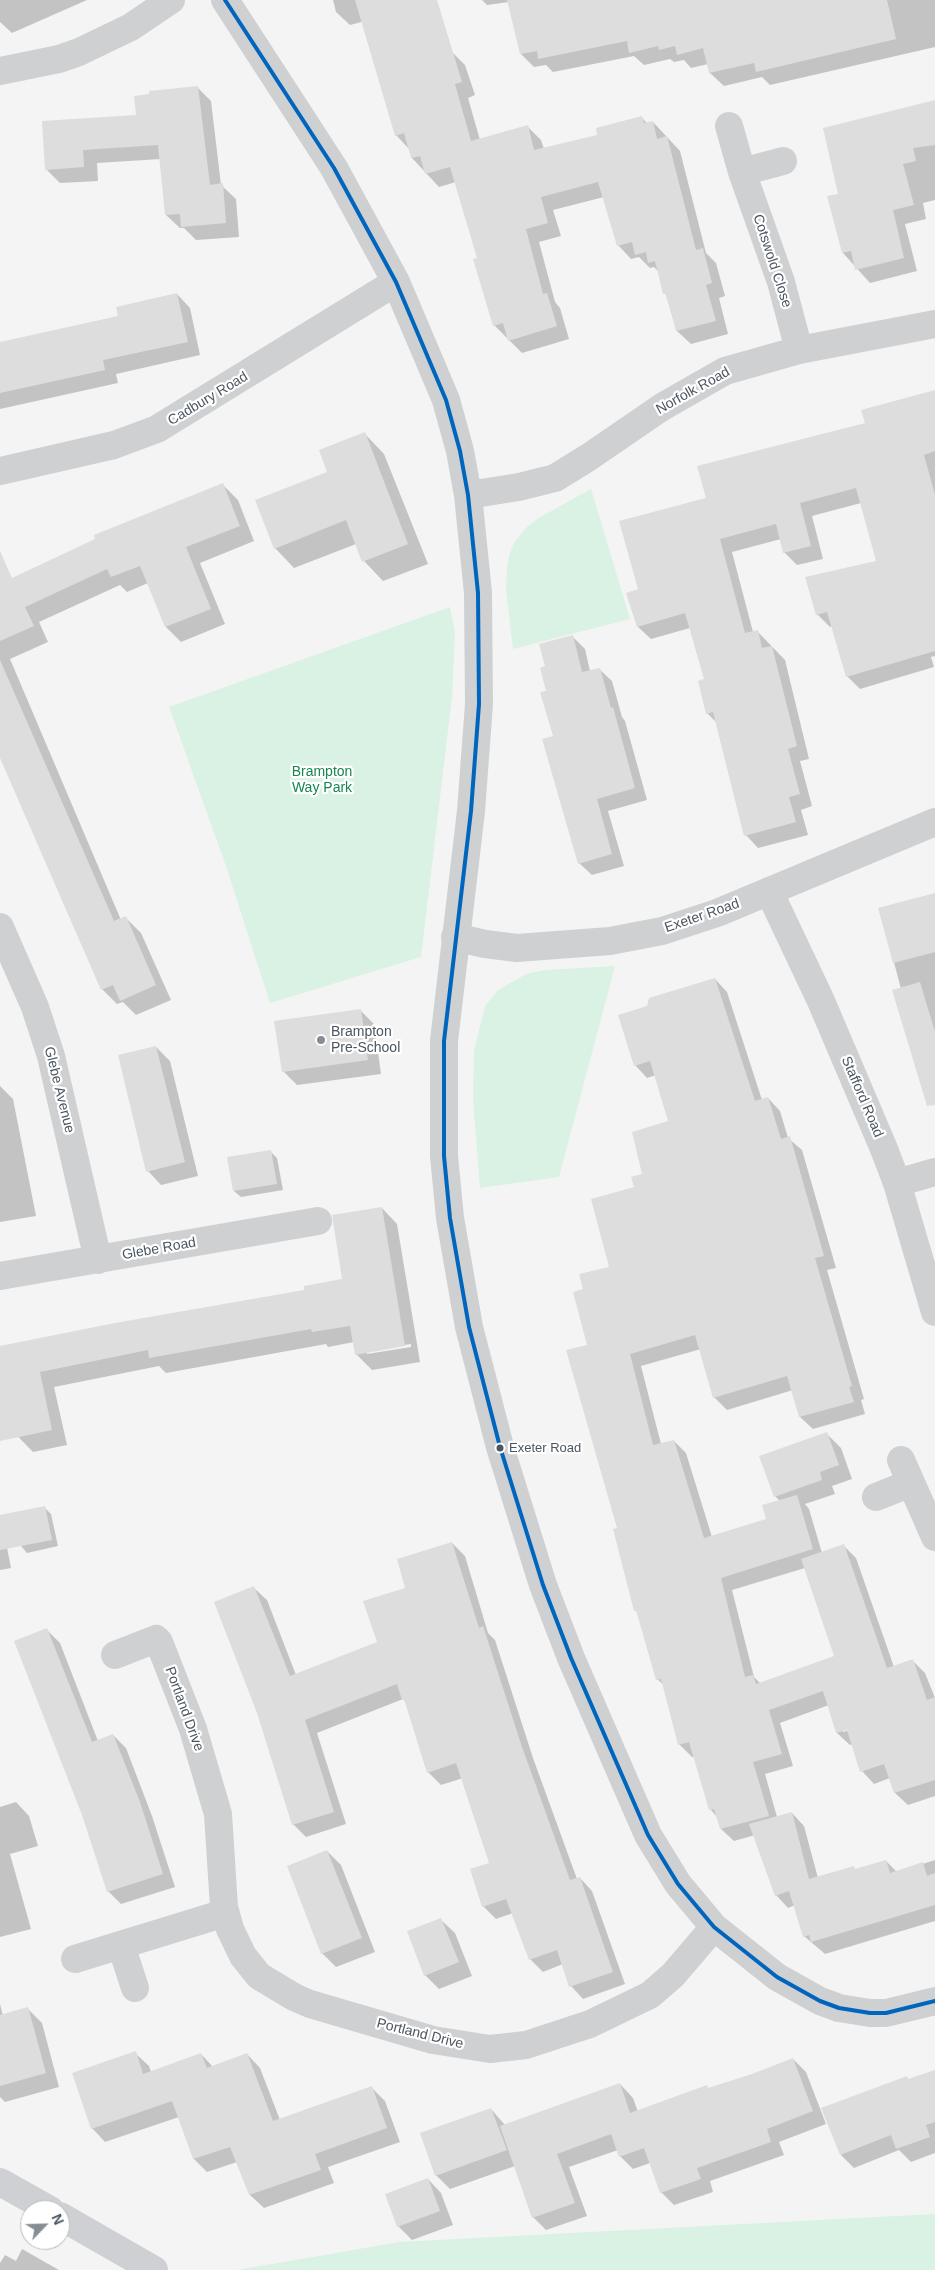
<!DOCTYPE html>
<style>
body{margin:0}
#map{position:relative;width:935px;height:2270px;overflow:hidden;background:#f4f4f4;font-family:Helvetica,sans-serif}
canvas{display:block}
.north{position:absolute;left:20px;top:2200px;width:50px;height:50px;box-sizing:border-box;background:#fff;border:1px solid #b7bbc0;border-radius:50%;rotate:66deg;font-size:14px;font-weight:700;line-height:20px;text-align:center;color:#4a5661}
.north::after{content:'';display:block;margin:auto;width:18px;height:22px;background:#868d94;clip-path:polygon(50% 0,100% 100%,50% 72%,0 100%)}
</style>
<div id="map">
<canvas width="935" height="2270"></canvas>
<div class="north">N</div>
</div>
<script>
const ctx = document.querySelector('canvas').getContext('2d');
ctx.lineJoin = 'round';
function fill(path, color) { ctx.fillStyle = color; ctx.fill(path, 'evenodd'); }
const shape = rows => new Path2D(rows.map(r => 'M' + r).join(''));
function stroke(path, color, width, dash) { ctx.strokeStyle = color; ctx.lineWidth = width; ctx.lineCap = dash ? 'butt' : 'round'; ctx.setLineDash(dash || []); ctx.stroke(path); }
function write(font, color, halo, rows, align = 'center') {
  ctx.font = font + ' Helvetica,sans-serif'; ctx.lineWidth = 4.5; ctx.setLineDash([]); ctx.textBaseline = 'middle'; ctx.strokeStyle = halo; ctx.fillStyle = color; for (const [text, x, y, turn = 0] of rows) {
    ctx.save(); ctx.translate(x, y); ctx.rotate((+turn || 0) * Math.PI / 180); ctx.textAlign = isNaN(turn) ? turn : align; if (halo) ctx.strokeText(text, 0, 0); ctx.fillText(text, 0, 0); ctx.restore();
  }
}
const green = shape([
 [591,489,630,619,513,649,506,590,507,570,509,555,514,543,526,528,537,519],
 [450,607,455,633,452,697,421,957,270,1003,226,866,169,707],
 [615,966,559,1177,480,1188,473,1098,474,1050,485,1006,498,990,526,974,545,970],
 [935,2214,935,2270,238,2270,399,2242]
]);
const shadow = shape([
 [0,0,87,0,12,33,0,22],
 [333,0,392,0,396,13,350,25,336,12],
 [482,0,935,0,935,47,770,85,762,77,724,86,710,73,708,64,691,68,684,60,674,62,670,59,644,65,634,56,553,72,546,65,534,67,521,54,509,2,487,5],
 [451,51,465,65,475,95,468,98,480,140,528,127,541,140,544,149,599,136,642,118,648,124,653,122,680,151,706,253,716,263,725,296,719,298,728,334,691,344,677,331,659,272,654,267,650,268,639,257,631,259,618,245,604,197,553,210,561,236,539,242,555,302,560,308,569,339,522,353,494,325,478,259,456,182,439,187,412,158,409,149,396,135],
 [197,87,211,101,221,185,236,199,239,237,196,240,184,228,180,228,166,215,161,159,97,163,98,181,60,183,46,169,138,116],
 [935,102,935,200,923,203,926,219,905,224,917,271,870,283,843,253,829,197,840,195],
 [177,294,190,308,200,355,116,374,118,383,0,409,0,343,119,317],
 [935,392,935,656,931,657,934,667,860,689,847,676,832,626,830,627,817,614,878,562,861,503,812,516,823,559,797,565,784,552,781,539,732,552,753,632,757,631,785,660,809,759,800,761,812,806,801,810,808,835,758,848,746,835,718,724,707,713,706,680,690,628,651,639,638,627,639,590,707,499],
 [365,434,384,454,428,564,383,581,364,561,356,544,294,568,275,548,329,472],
 [223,485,238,500,254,541,200,563,225,624,181,642,166,627,148,583,127,592,120,585,39,622,48,642,10,659,121,920,126,918,141,933,171,1000,136,1015,123,1002,117,1004,102,989,0,752,0,585],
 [572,636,585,649,590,671,599,669,612,681,622,717,625,721,647,800,608,811,624,866,592,875,579,863,554,737,548,691,546,667],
 [935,894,935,1097,901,989,880,909],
 [715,979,727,992,762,1100,768,1098,780,1111,788,1138,802,1150,836,1268,827,1270,864,1399,861,1400,865,1414,813,1429,800,1417,793,1390,727,1410,714,1397,701,1349,641,1366,661,1444,674,1441,686,1453,712,1537,768,1520,780,1501,775,1496,827,1434,841,1448,852,1479,832,1486,835,1494,805,1504,809,1509,822,1553,844,1546,856,1558,894,1667,913,1661,925,1673,935,1698,935,1796,908,1805,895,1793,890,1778,874,1784,862,1771,853,1744,850,1745,837,1733,829,1705,780,1723,793,1766,765,1774,777,1817,792,1813,804,1826,818,1878,853,1867,856,1870,886,1861,897,1872,935,1860,935,1921,825,1954,804,1936,795,1905,788,1908,776,1895,755,1835,734,1841,721,1829,717,1817,711,1810,695,1756,692,1757,679,1744,664,1685,657,1679,639,1614,635,1610,619,1529,588,1345,585,1290,611,1268,635,1188,670,1122,656,1075,647,1078,635,1065,648,1007],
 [805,1568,835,1657,761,1684,754,1677,732,1590],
 [854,1729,843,1732,843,1730],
 [360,1010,374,1024,381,1074,297,1085,283,1071],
 [156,1047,170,1061,198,1176,161,1185,148,1171],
 [0,1086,13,1099,36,1216,0,1222],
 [270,1151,277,1158,283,1190,241,1197,234,1191],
 [382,1208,397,1224,420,1362,372,1370,356,1354,354,1342,328,1347,326,1344,166,1373,159,1366,54,1387,67,1445,33,1452,0,1418,0,1347,306,1291,344,1280],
 [411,1344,411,1347,367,1354,367,1351],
 [44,1507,51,1514,58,1546,27,1553,21,1546],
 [0,1532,5,1537,11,1568,0,1570],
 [452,1543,465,1556,488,1633,495,1640,533,1758,577,1879,580,1878,592,1891,625,1984,583,1999,571,1986,563,1964,543,1972,530,1959,513,1913,496,1919,483,1906,491,1864,463,1778,441,1785,428,1772,407,1703,403,1699,317,1733,346,1824,306,1837,293,1824,254,1588,267,1600,296,1675,379,1642,407,1588],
 [46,1629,60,1643,98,1741,113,1735,126,1748,152,1816,175,1887,121,1904,108,1891],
 [16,1802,29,1816,38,1846,10,1854,31,1929,0,1937,0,1807],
 [327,1851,341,1865,375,1952,336,1967,322,1953],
 [441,1920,455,1933,472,1976,439,1989,425,1975],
 [0,2004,3,2016,28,2009,42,2023,59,2087,5,2102,0,2097],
 [135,2053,149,2066,151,2072,201,2054,213,2067,247,2054,260,2068,280,2120,371,2087,385,2101,400,2142,328,2167,334,2183,264,2208,250,2195,237,2162,207,2172,194,2159,179,2117,105,2142,92,2128],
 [793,2059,806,2072,826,2124,779,2142,784,2155,710,2181,713,2192,674,2205,661,2192,650,2163,633,2169,620,2156,618,2150,569,2167,587,2216,546,2230,533,2217,515,2166,450,2189,436,2175,491,2109,505,2125,620,2084,633,2098,638,2112,753,2075],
 [935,2071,935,2153,911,2162,899,2150,854,2168,841,2155,907,2078,909,2080],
 [428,2179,441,2193,453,2225,412,2240,398,2226],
 [22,2249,59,2270,0,2270,0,2263,5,2255,16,2261]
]);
const building = shape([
 [355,0,437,0,462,82,455,84,471,141,528,125,534,150,597,135,596,128,642,116,644,123,653,121,657,139,667,136,696,250,703,248,712,283,706,285,716,321,676,331,666,294,663,294,655,261,648,263,646,252,635,255,632,242,617,246,598,182,541,197,548,223,526,229,543,294,547,293,557,326,508,341,503,323,493,326,473,259,477,258,450,167,425,174,420,156,411,158,404,133,395,136],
 [507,0,887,0,896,39,756,72,754,63,709,73,703,48,677,55,675,46,659,50,658,46,629,53,627,41,538,59,537,51,520,54],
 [198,86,210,185,223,183,226,223,181,227,180,214,165,215,158,145,83,150,84,167,45,170,42,121,136,115,134,96,149,94,149,91],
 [935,100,935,145,913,148,916,161,903,164,914,205,893,210,904,258,855,270,851,251,842,253,827,196,838,194,823,128],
 [177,293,188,342,103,360,105,370,0,393,0,342,118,316,116,307],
 [935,390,935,451,924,455,935,495,935,651,846,677,827,612,816,615,805,577,876,561,856,488,800,503,811,546,783,553,776,524,720,539,745,633,758,630,762,648,772,646,797,746,788,749,800,794,789,797,796,822,744,836,713,712,706,714,698,681,704,679,685,613,637,627,626,593,638,589,619,521,706,498,697,466,865,423,861,410],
 [365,432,408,544,362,562,346,520,274,549,255,500,327,472,319,450],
 [223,483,240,526,186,547,211,609,165,627,140,566,111,577,107,569,25,607,34,626,0,641,0,551,12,578,95,539,94,535],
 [573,635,582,672,600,668,611,708,613,707,635,788,597,799,612,854,578,864,542,739,553,736,540,692,546,691,540,668,545,666,539,644],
 [0,660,114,921,126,916,156,985,120,1001,113,985,101,990,0,758],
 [935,893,935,952,893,963,878,908],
 [715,978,755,1101,768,1097,781,1139,790,1136,824,1256,815,1258,852,1386,849,1387,854,1402,799,1417,787,1376,713,1398,695,1335,630,1354,653,1445,674,1440,704,1538,766,1519,762,1505,797,1495,813,1549,721,1578,745,1677,753,1675,756,1684,834,1656,801,1559,844,1544,887,1668,913,1659,927,1700,935,1697,935,1780,894,1793,884,1764,860,1772,847,1730,836,1733,823,1691,769,1710,782,1754,753,1762,769,1816,720,1829,714,1809,709,1810,689,1742,678,1745,661,1679,656,1680,636,1610,634,1611,613,1529,617,1528,566,1350,587,1345,573,1292,583,1289,579,1274,609,1267,591,1199,634,1187,631,1177,642,1174,632,1132,668,1121,650,1061,634,1066,618,1015,647,1006,649,998],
 [920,982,935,1032,935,1105,927,1106,892,990],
 [361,1009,368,1060,282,1072,274,1021],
 [156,1046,185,1162,146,1172,118,1055],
 [271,1150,277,1184,233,1191,227,1157],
 [382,1207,405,1346,355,1355,350,1326,312,1332,311,1329,149,1358,148,1350,40,1372,52,1430,0,1441,0,1346,115,1323,304,1290,304,1286,342,1279,332,1215],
 [827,1432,839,1465,820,1472,822,1480,774,1497,759,1456],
 [45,1506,52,1540,0,1550,0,1515],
 [452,1542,479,1628,483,1626,521,1744,570,1880,580,1877,613,1972,569,1987,557,1950,529,1960,506,1899,482,1907,470,1869,489,1863,456,1763,427,1773,404,1699,402,1700,397,1684,305,1720,334,1812,292,1825,257,1713,214,1602,254,1586,290,1676,377,1642,363,1601,405,1588,397,1559],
 [47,1628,92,1742,113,1734,140,1802,163,1874,107,1892,82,1815,14,1641],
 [792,1812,809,1879,854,1866,855,1869,886,1860,890,1873,923,1862,927,1876,935,1873,935,1905,811,1942,809,1935,803,1937,789,1891,775,1896,749,1824],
 [327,1850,362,1938,321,1954,287,1866],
 [441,1918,459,1962,424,1976,407,1931],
 [28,2007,46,2073,0,2086,0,2015],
 [136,2051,143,2074,201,2053,207,2068,247,2053,273,2121,372,2086,387,2128,315,2154,321,2170,249,2195,230,2147,193,2159,172,2101,91,2129,72,2073],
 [793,2058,813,2111,767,2129,771,2142,697,2168,701,2179,660,2193,644,2148,619,2157,611,2134,557,2154,575,2203,532,2218,500,2126,620,2083,630,2113,707,2085,708,2088,752,2074],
 [935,2070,935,2122,926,2125,930,2137,896,2149,891,2135,840,2155,821,2108,907,2076,908,2079],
 [491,2108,507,2150,435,2176,420,2133],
 [428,2178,440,2211,397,2227,385,2194]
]);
const street = shape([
 [225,0,334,168,396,282,446,400,460,451,468,495,478,593,479,704,471,811,444,1041,444,1156,450,1218,469,1327,500,1447,543,1585,571,1658,648,1835,678,1884,714,1927,777,1977,820,2001,839,2008,870,2013,886,2013,935,2001],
 [0,71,59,59,79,52,131,27,171,0],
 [729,126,742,172,781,282,799,350],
 [742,172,783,161],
 [0,471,114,445,157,429,396,282],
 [468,495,519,487,555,478,589,457,662,407,725,371,799,350,935,324],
 [769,891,821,1001,884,1149,897,1183,935,1312],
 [0,927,35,1007,51,1056,98,1260],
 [455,937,485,944,517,948,610,941,662,931,717,913,935,822],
 [897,1183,935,1172],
 [0,1276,318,1221],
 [901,1460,935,1537],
 [876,1497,911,1483],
 [115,1655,156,1639,159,1642,193,1729,218,1814,224,1907,230,1929,243,1956,259,1976,294,1997,310,2004,433,2040,490,2049,526,2045,590,2024,650,1995,673,1975,714,1927],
 [121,1945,135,1988],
 [75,1959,225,1913]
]);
const secondary = shape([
 [0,2182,50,2210],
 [60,2216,154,2270]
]);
const bus1 = shape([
 [225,0,334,168,396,282,446,400,460,451,468,495,478,593,479,704,471,811,444,1041,444,1156,450,1218,469,1327,500,1447,543,1585,571,1658,648,1835,678,1884,714,1927,777,1977,820,2001,839,2008,870,2013,886,2013,935,2001]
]);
const markers = [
 [321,1040,5,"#868d94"],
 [500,1448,4.5,"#4a5661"]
];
const busNames = [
 ["Exeter Road",509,1448]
];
const streetNames = [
 ["Cotswold Close",772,261,72],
 ["Norfolk Road",693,391,-29],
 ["Cadbury Road",208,399,-31],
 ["Exeter Road",702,916,-19],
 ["Glebe Avenue",59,1090,76],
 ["Stafford Road",862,1097,67],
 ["Glebe Road",159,1249,-10],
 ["Portland Drive",184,1709,70],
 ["Portland Drive",420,2034,14]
];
const parkNames = [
 ["Brampton",322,772],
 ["Way Park",322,788]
];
const poiNames = [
 ["Brampton",331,1032],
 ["Pre-School",331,1048]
];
fill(green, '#d9f2e3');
fill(shadow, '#0003');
fill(building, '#ddddde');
stroke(street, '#ced0d2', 28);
stroke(secondary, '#ced0d4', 28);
stroke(bus1, '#0065bd', 4);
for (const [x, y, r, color] of markers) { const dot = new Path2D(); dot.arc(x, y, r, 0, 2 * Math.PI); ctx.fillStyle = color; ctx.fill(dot); stroke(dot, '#fff', 2); }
write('13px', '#4a5661', '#fff', busNames, 'left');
write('14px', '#4a5661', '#fff', streetNames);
write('14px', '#17864f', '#fff', parkNames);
write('14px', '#4a5661', '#fff', poiNames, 'left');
</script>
